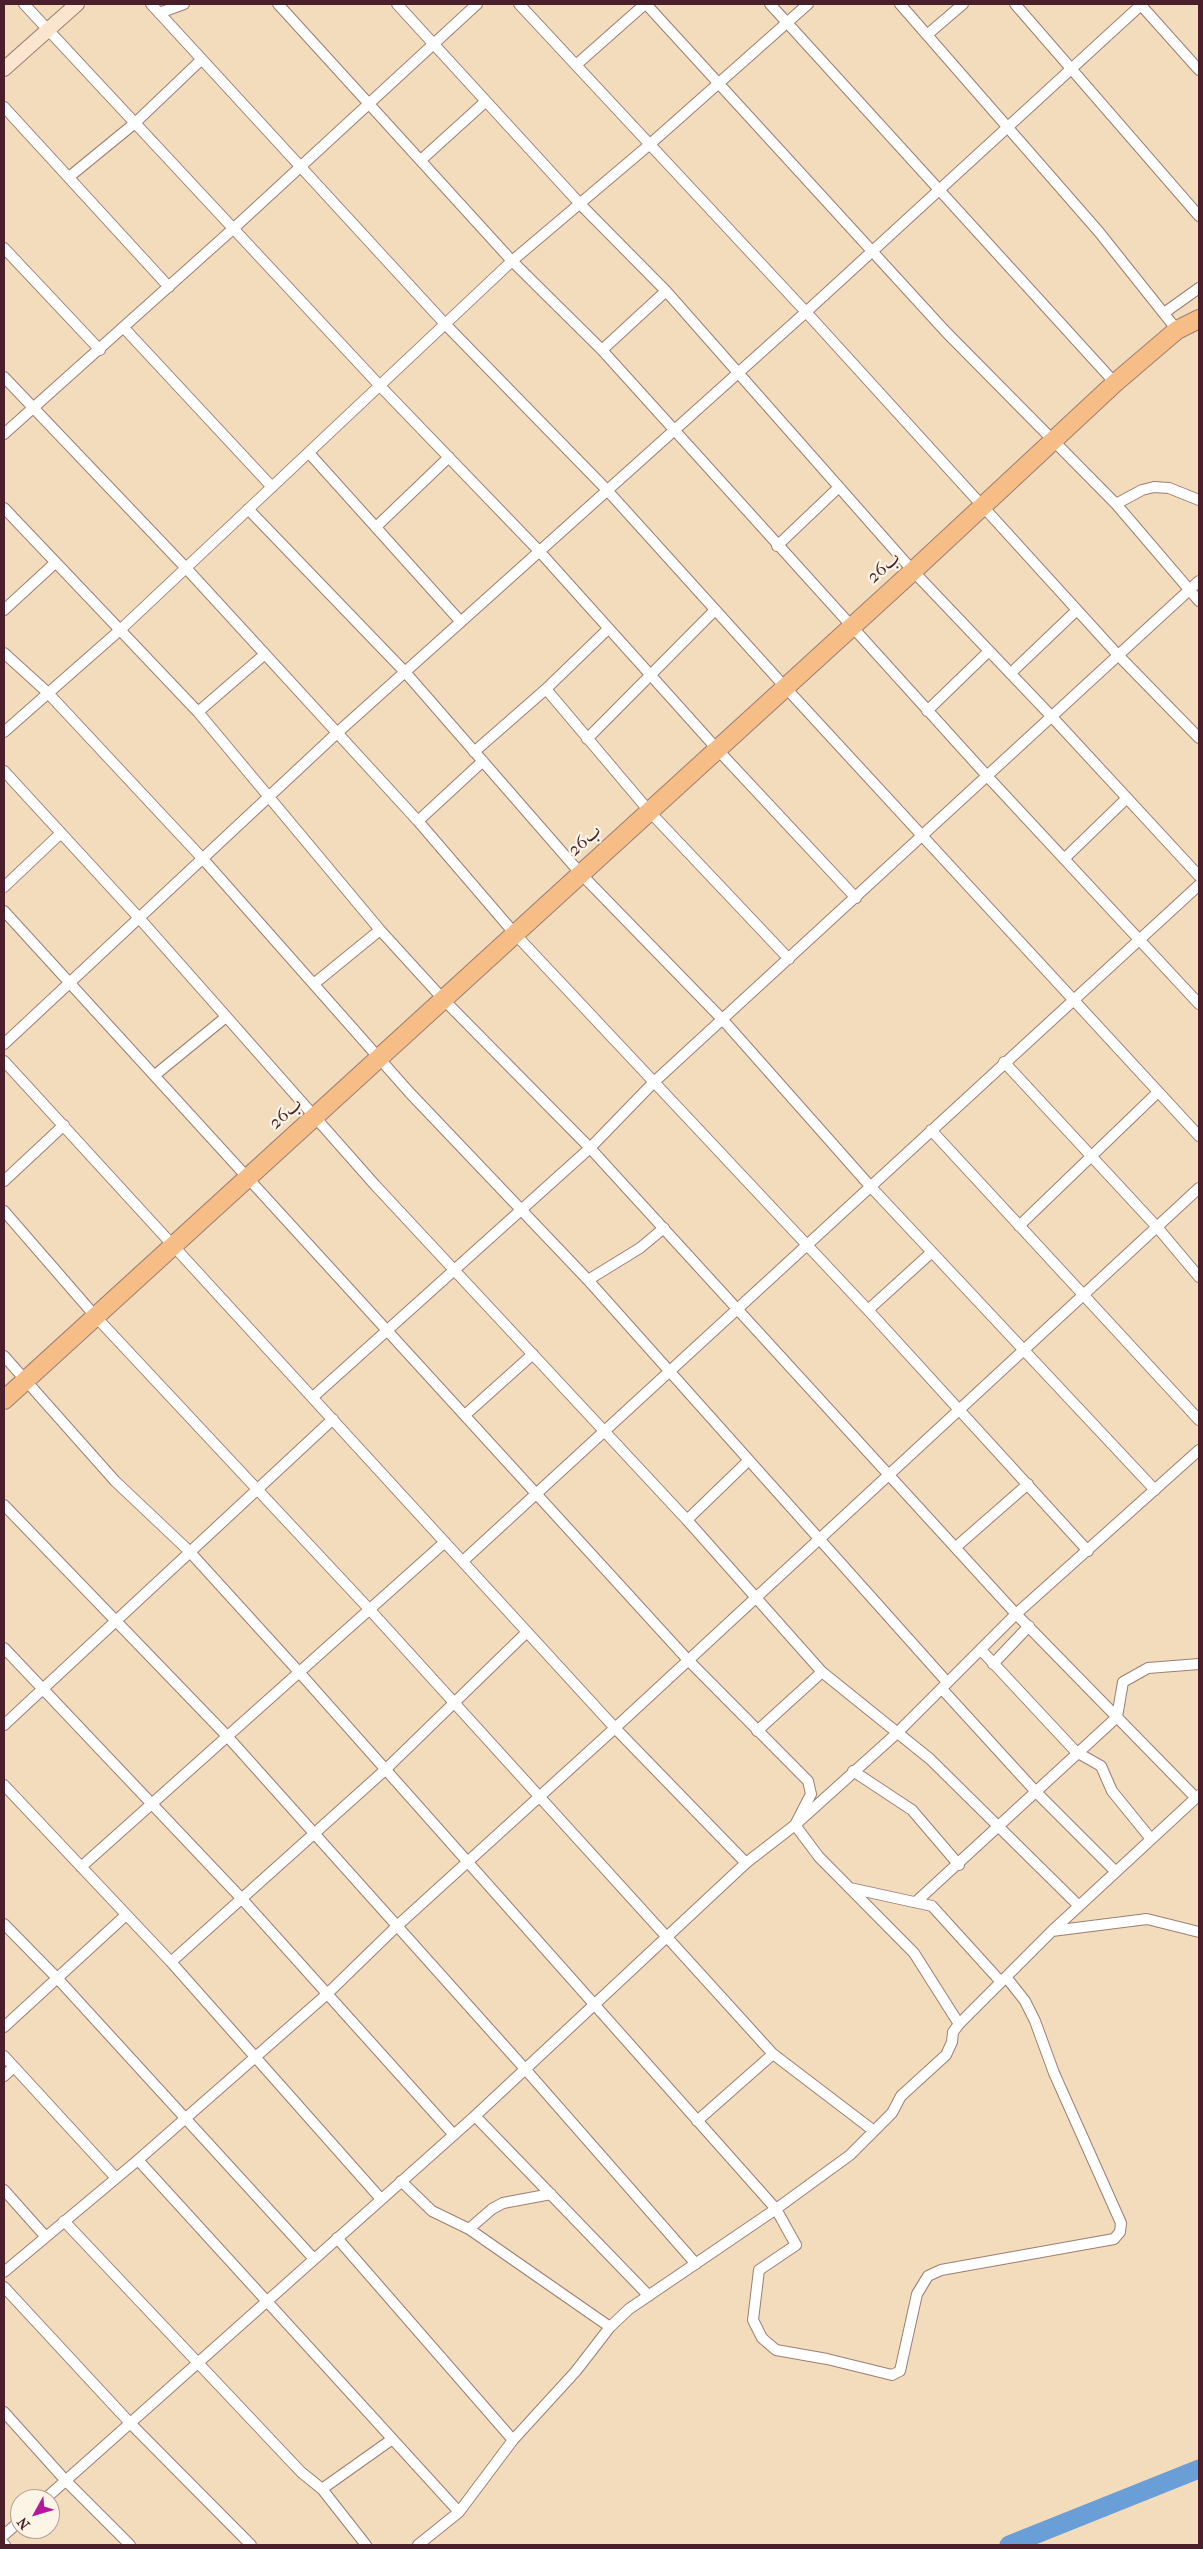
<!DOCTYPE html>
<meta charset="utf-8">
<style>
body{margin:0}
#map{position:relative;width:1203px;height:2549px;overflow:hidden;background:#f2dcbc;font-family:"IM FELL French Canon",serif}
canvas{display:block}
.frame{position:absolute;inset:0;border:5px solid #4a1f2b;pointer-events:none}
.north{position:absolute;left:10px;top:2489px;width:50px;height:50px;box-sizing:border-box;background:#fcf5e5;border:1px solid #b59f9b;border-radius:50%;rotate:231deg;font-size:14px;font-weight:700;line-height:20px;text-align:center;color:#4a1f2b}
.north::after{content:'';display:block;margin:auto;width:18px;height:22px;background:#b5179e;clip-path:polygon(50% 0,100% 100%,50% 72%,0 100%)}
</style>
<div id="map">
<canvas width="1203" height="2549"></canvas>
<div class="frame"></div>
<div class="north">N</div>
</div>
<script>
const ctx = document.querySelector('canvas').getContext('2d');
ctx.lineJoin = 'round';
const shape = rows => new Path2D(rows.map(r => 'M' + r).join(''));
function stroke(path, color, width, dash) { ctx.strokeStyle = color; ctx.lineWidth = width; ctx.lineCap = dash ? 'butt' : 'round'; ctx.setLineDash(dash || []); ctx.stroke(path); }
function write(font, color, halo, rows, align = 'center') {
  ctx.font = font + ' "IM FELL French Canon",Amiri,serif'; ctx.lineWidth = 4.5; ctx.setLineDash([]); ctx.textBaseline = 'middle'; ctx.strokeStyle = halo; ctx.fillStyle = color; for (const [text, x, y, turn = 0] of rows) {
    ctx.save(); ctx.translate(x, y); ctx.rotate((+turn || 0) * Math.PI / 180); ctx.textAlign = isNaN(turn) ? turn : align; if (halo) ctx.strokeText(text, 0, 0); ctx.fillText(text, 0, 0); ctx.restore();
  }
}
const river = shape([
 [1009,2545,1199,2469]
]);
const street = shape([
 [24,4,381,387,540,552,717,749,856,898],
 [151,4,446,325,606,489,785,687,1199,1136],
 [278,4,512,261,602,350,988,777,1199,1004],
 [397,4,581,205,666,291,913,571,1053,718,1199,876],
 [519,4,806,312,1118,655,1199,738],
 [646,4,946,332,1116,504,1199,601],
 [770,4,1115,383],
 [900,4,1099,232,1177,330],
 [1015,4,1199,216],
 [1140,4,1199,70],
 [159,13,184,4],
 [928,34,963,4],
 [576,65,645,4],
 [4,107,169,287],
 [421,160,485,102],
 [69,177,135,123,201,60],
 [4,248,100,350],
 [1164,313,1199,288],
 [124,328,272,487],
 [602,350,666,291],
 [4,377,186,568,418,821,515,934,868,1310,1088,1551],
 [4,434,234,228,477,4],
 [309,453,461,622],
 [1116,504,1142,490,1154,487,1169,488,1199,500],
 [4,508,198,712,380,930,443,999,590,1148,1016,1614,1196,1798],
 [248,509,405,672,581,874,723,1020,870,1186,1155,1490],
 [376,527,449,457],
 [777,546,839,487],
 [4,610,55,563],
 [4,653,47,692,203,859,409,1092,588,1280,947,1682],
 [1011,673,1077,610],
 [546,689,649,811,789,959],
 [927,711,989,651],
 [198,712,265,654],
 [4,732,120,630,512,261,649,145,808,4],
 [587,739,715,610],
 [474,752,546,689,608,629],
 [4,771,140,919,375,1185,687,1520,822,1672,930,1759,1079,1906],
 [418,821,483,761],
 [1064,859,1127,798],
 [4,887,61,833],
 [4,911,688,1660,808,1781,811,1794,795,1825,819,1857,914,1953,959,2024],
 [315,983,380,930],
 [4,1044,337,733,806,312,1142,4],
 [4,1061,615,1728,746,1863],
 [1004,1062,1157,1227,1199,1277],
 [155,1075,226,1017],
 [931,1130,1199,1420],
 [4,1181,64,1125],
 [4,1211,96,1317,370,1610,773,2054,874,2131],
 [1019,1226,1158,1092],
 [588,1280,640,1248,664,1228],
 [868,1310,932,1252],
 [4,1356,115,1481,189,1551,299,1672,776,2209,796,2245,759,2270,753,2320,762,2338,776,2350,827,2359,892,2375,900,2371,917,2294,928,2276,941,2270,1114,2239,1120,2232,1121,2223,1054,2073,1035,2021,1025,2001,1006,1977],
 [313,1397,590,1148,654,1082,1199,581],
 [465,1415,533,1354],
 [4,1505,227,1736,526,2070,696,2264],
 [687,1520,748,1461],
 [956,1547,1028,1484],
 [463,1561,1199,885],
 [4,1648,242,1899,454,2135],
 [981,1650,1078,1754],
 [993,1664,1029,1626],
 [942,1689,1037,1793,1116,1872],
 [4,1725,333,1419],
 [757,1731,822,1672],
 [1078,1753,1101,1766,1112,1791,1151,1839],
 [853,1771,912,1810,959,1865],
 [4,1785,171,1962,381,2199],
 [81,1867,445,1542],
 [850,1888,932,1906,1001,1982],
 [917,1901,1117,1717,1123,1682,1148,1668,1199,1664],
 [4,1924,58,1979,314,2259],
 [1052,1931,1199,1795],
 [171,1962,385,1770,527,1632],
 [4,2027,126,1915],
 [4,2056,116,2178],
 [4,2076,14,2067],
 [475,2116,649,2296],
 [697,2121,773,2054],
 [138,2160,459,2512],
 [401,2181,432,2211,469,2229,610,2327],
 [4,2190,45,2236],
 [64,2221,301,2472,322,2489,366,2545],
 [469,2229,492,2209,503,2203,551,2194],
 [337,2238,513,2440],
 [4,2272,138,2160,326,1995,397,1926,615,1728,1199,1188],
 [4,2287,131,2424,251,2545],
 [4,2412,66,2481,130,2545],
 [322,2489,391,2440],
 [45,2499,475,2116,746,1863,795,1825,896,1734,1016,1614,1199,1450],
 [4,2535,20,2521],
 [4,2544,5,2545],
 [418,2545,459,2512,513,2440,576,2371,610,2327,629,2309,776,2209,850,2155,892,2113,901,2096,946,2055,952,2042,953,2032,959,2024,1052,1931,1147,1919,1199,1932]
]);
const secondary = shape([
 [4,69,77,4]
]);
const highway = shape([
 [4,1400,913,571,1115,383,1177,330,1199,319]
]);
const streetNames = [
 ["26ب",884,568,-42],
 ["26ب",585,841,-42],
 ["26ب",286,1114,-42]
];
stroke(river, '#6a9ed6', 19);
stroke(street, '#9e7e74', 12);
stroke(secondary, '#9e7e74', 16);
stroke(highway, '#9e7e74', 20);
stroke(street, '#fff', 10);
stroke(secondary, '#fbe5cf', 14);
stroke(highway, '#f6be86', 18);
write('19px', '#4a1f2b', '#fcf5e5', streetNames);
</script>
